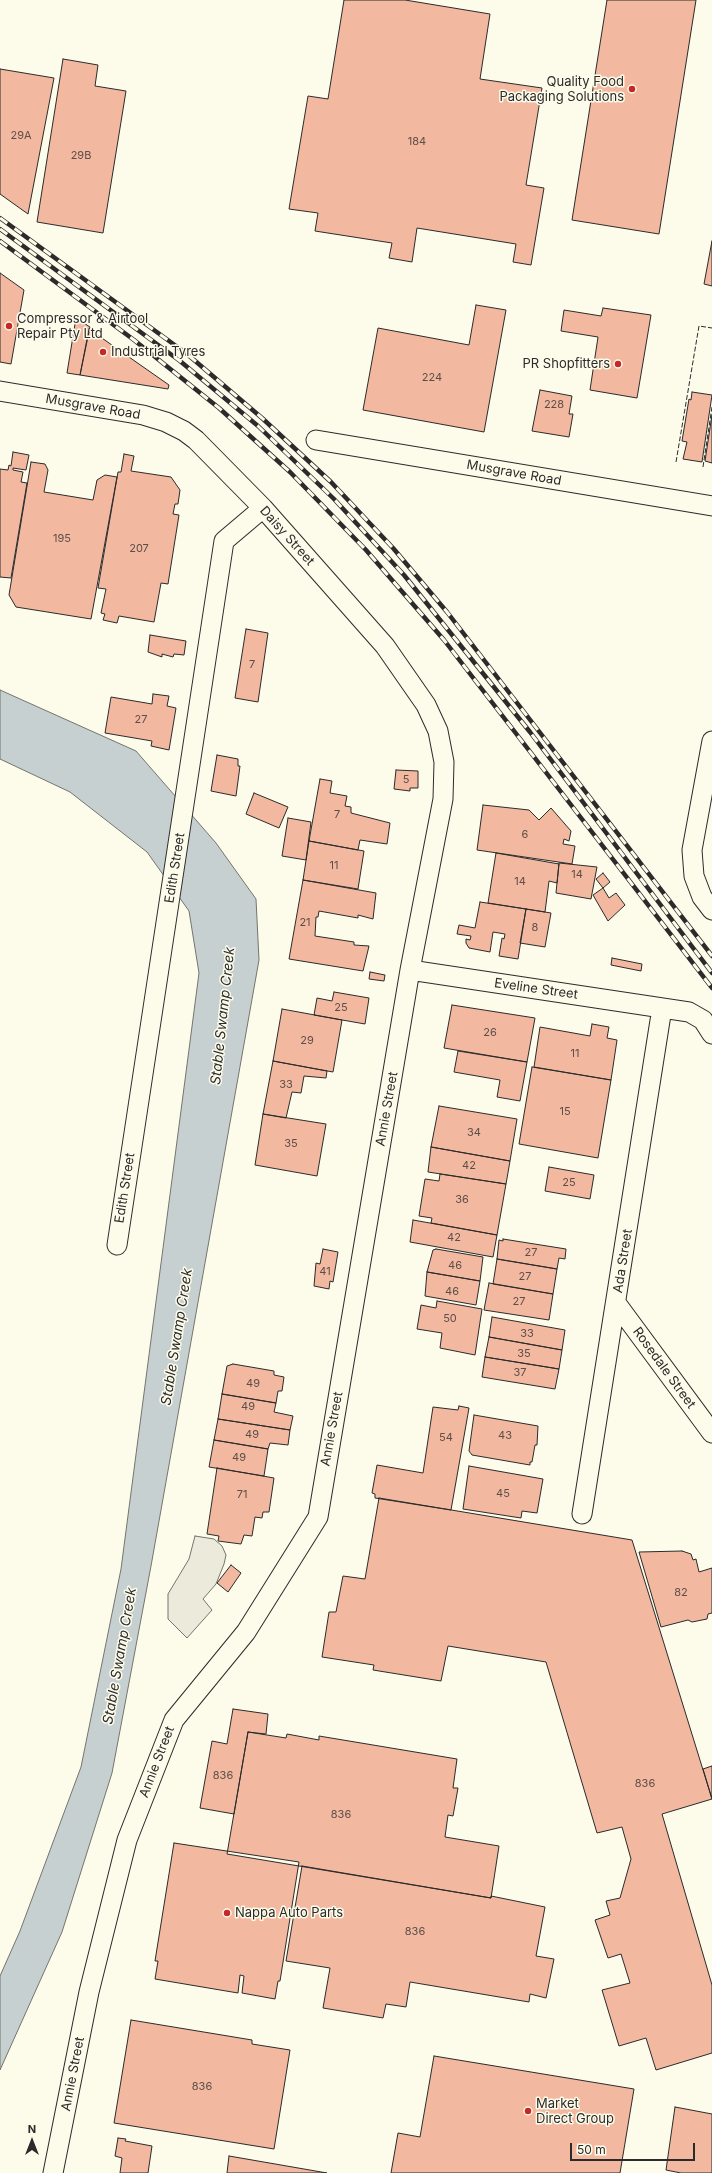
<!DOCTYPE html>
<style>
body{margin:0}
#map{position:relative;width:712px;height:2173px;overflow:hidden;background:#fdfbea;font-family:Inter,sans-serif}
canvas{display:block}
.north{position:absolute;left:12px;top:2121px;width:40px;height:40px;-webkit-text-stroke:3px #fdfbea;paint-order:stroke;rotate:0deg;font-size:11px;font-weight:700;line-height:16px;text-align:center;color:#2b2b2b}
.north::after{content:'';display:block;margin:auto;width:14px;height:18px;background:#2b2b2b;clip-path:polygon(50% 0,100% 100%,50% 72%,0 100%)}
.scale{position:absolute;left:570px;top:2143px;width:125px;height:18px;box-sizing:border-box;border:2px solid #2b2b2b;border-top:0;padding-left:5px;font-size:12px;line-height:14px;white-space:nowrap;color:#2b2b2b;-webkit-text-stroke:3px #fdfbea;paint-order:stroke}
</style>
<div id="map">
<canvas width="712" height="2173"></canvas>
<div class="north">N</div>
<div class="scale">50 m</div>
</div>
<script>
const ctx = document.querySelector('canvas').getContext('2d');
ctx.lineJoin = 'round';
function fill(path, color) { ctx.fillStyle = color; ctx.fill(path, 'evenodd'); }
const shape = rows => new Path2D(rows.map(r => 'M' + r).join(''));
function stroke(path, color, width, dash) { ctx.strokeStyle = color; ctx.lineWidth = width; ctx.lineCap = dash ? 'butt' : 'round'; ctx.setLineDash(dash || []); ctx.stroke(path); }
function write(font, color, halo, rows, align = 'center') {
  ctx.font = font + ' Inter,sans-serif'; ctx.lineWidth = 3; ctx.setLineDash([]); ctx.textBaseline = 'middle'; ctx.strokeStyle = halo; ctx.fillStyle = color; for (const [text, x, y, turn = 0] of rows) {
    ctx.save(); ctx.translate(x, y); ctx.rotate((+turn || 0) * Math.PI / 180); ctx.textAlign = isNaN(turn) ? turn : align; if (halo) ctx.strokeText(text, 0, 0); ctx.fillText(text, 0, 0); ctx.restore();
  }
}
const parking = shape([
 [195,1536,214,1539,222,1546,226,1555,224,1564,216,1584,203,1599,212,1610,187,1638,168,1619,168,1594,189,1559,195,1536]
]);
const water = shape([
 [0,690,136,751,216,843,256,899,259,960,151,1566,112,1773,62,1932,0,2070,0,1976,20,1931,81,1767,121,1569,199,973,189,911,147,852,70,792,0,759,0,690]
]);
const building = shape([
 [344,0,405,0,490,14,480,79,542,88,526,185,544,188,531,265,513,262,516,244,417,228,412,262,389,258,392,243,315,231,318,213,289,209,308,96,328,99,344,0],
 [607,0,696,0,659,234,572,220,607,0],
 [63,59,98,65,95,86,126,91,103,233,37,222,63,59],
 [0,69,54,78,28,214,0,194,0,69],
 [712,241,712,286,704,284,712,241],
 [0,273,24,290,11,364,0,362,0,273],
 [476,305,506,310,484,432,363,410,378,328,469,345,476,305],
 [603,308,651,315,637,398,590,390,598,337,561,331,564,310,601,316,603,308],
 [76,318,90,327,80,375,67,373,76,318],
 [89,329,169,385,168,389,80,375,89,329],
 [540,390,572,396,569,414,573,414,569,437,532,431,540,390],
 [692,392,712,395,702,462,683,459,687,442,682,441,689,399,691,400,692,392],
 [712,415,712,463,705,461,712,415],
 [13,452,29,455,26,470,13,468,13,470,23,472,21,482,27,483,11,578,0,577,0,469,8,470,9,465,11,466,13,452],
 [124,454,134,456,131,471,171,477,180,490,178,504,175,504,173,514,179,515,168,584,161,583,154,622,119,616,117,623,103,620,105,614,101,613,106,589,98,588,118,472,121,472,124,454],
 [31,462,45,464,48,470,44,492,93,500,97,480,105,475,117,477,91,619,16,607,9,595,31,462],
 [246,629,268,633,258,702,235,698,246,629],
 [150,635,186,641,184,655,174,654,173,657,162,654,162,657,148,652,150,635],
 [153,694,169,696,167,706,176,708,169,750,151,746,152,741,105,733,111,697,152,704,153,694],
 [217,755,238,759,238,766,240,766,236,796,211,791,217,755],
 [396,770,418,771,418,788,410,788,410,791,394,789,396,770],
 [320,779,332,781,330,793,347,796,345,806,351,807,351,813,390,823,387,844,360,840,358,850,309,841,320,779],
 [254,793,288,807,279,828,246,814,254,793],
 [483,805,529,810,539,820,551,808,571,831,569,841,564,839,563,844,575,846,572,864,477,850,483,805],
 [288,818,311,822,306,860,282,856,288,818],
 [309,841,364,851,358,889,303,880,309,841],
 [496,853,559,864,557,883,549,881,545,912,488,903,496,853],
 [559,863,597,867,591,899,556,893,559,863],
 [603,873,610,882,603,888,596,879,603,873],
 [303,880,376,893,373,919,358,915,358,918,319,911,318,917,316,917,315,936,354,942,354,945,369,946,363,971,289,959,303,880],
 [603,888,609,898,616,893,625,905,608,921,593,895,603,888],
 [480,902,526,909,518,959,499,956,502,938,504,939,505,934,493,932,490,952,469,948,466,943,466,939,470,940,471,936,457,934,459,925,475,928,480,902],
 [526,909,551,913,545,947,520,943,526,909],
 [612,958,642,964,641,971,611,965,612,958],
 [370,972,385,975,384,981,369,979,370,972],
 [334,992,369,998,365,1024,314,1015,317,998,332,1001,334,992],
 [452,1005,535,1018,527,1062,444,1048,452,1005],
 [282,1009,342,1020,333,1072,273,1061,282,1009],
 [592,1024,609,1027,607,1038,617,1040,611,1080,534,1067,540,1027,590,1036,592,1024],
 [458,1051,527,1062,520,1101,497,1097,500,1080,454,1072,458,1051],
 [273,1061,327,1071,326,1078,304,1076,301,1093,292,1092,286,1118,263,1114,273,1061],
 [532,1067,611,1080,598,1158,519,1144,532,1067],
 [439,1106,517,1119,510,1161,431,1147,439,1106],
 [263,1114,326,1124,317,1176,255,1165,263,1114],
 [431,1147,510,1161,506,1184,428,1172,431,1147],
 [549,1167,594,1175,590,1199,545,1191,549,1167],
 [440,1174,506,1184,497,1235,431,1223,432,1218,419,1216,425,1179,439,1181,440,1174],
 [413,1220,497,1235,493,1257,410,1242,413,1220],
 [503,1239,566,1249,565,1259,559,1258,557,1269,497,1259,499,1240,503,1241,503,1239],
 [323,1249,338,1252,333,1282,330,1281,329,1289,314,1286,316,1263,320,1264,323,1249],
 [436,1249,483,1257,480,1281,427,1272,433,1250,436,1249],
 [497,1259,557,1269,553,1294,493,1284,497,1259],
 [427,1272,480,1281,476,1305,425,1296,427,1272],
 [489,1283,553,1294,549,1320,484,1310,489,1283],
 [437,1301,482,1309,475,1355,440,1348,442,1333,417,1329,421,1305,436,1308,437,1301],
 [492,1317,565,1330,562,1350,489,1337,492,1317],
 [489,1337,562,1350,559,1369,485,1357,489,1337],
 [485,1357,559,1369,555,1389,482,1377,485,1357],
 [233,1364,274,1371,274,1375,284,1377,282,1391,278,1391,276,1403,222,1394,227,1366,233,1364],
 [222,1394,276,1403,274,1412,293,1416,290,1430,218,1419,222,1394],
 [459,1406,469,1408,451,1510,375,1498,375,1494,372,1493,377,1465,423,1473,433,1407,458,1410,459,1406],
 [474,1415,538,1426,537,1445,535,1445,532,1462,530,1462,530,1465,472,1455,469,1451,474,1415],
 [218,1419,290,1430,288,1445,270,1443,268,1449,214,1440,218,1419],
 [214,1440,268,1449,264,1476,209,1467,214,1440],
 [469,1466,543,1479,537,1513,522,1511,521,1518,463,1509,469,1466],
 [217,1468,274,1478,269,1512,263,1512,262,1518,255,1517,252,1536,244,1535,241,1544,218,1541,219,1536,207,1534,217,1468],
 [379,1498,632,1540,712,1799,662,1814,712,1985,712,2053,656,2070,646,2038,619,2046,602,1990,630,1983,621,1954,608,1958,595,1920,610,1915,606,1901,620,1898,631,1859,622,1827,597,1833,546,1662,448,1646,441,1681,373,1670,374,1665,322,1657,329,1612,336,1612,343,1576,365,1579,379,1498],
 [682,1551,691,1554,693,1560,696,1559,699,1572,712,1568,712,1613,708,1614,707,1619,692,1622,688,1620,661,1627,639,1552,682,1551],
 [231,1565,241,1573,228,1592,217,1583,231,1565],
 [233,1709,268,1714,266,1734,248,1732,234,1814,200,1808,212,1741,227,1744,233,1709],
 [248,1732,286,1738,287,1734,319,1740,319,1736,457,1759,453,1788,458,1788,453,1816,448,1815,445,1837,499,1846,491,1898,227,1854,248,1732],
 [712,1766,712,1799,703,1769,712,1766],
 [174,1843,299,1862,280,1981,278,1981,275,1999,242,1993,244,1976,240,1975,238,1993,155,1979,158,1961,155,1961,174,1843],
 [302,1866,491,1898,491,1896,545,1907,536,1956,554,1959,546,1998,530,1994,529,2002,410,1982,406,2007,386,2004,383,2018,323,2008,330,1968,286,1961,302,1866],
 [131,2020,252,2040,252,2044,290,2050,274,2149,114,2123,131,2020],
 [434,2056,634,2089,620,2173,391,2173,398,2133,420,2137,434,2056],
 [675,2107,712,2114,712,2173,681,2173,666,2170,675,2107],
 [118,2138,126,2139,125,2141,152,2146,148,2173,120,2173,122,2158,115,2156,118,2138],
 [229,2156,327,2173,227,2173,229,2156]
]);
const minor = shape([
 [0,391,143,415,166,422,184,431,196,440,263,508,385,646,426,705,438,731,444,762,443,799,410,970,318,1517,246,1632,174,1720,127,1840,89,1992,53,2173],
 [316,440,712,506],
 [712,741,692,850,694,876,702,897,712,910],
 [410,970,689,1012,703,1020,712,1034],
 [117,1245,224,541,263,508],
 [616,1303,712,1433],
 [582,1514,662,1008]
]);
const rail = shape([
 [0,218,187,354,262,418,331,482,393,548,447,612,712,956],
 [0,229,180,361,258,426,334,499,404,575,530,732,712,973],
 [0,241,134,340,219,408,290,472,366,550,444,640,712,988]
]);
const fence = shape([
 [676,462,699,326,712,328],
 [703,467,712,407]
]);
const markers = [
 [632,89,4,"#c62828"],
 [9,326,4,"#c62828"],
 [103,352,4,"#c62828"],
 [618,364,4,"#c62828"],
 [227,1913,4,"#c62828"],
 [528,2111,4,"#c62828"]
];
const numberNames = [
 ["29A",21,136],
 ["184",417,142],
 ["29B",81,156],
 ["224",432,378],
 ["228",554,405],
 ["195",62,539],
 ["207",139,549],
 ["7",252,665],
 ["27",141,720],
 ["5",406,780],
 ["7",337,815],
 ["6",525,835],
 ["11",334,866],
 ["14",577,875],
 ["14",520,882],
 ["21",305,923],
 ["8",535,928],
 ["25",341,1008],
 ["26",490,1033],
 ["29",307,1041],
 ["11",575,1054],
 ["33",286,1085],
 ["15",565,1112],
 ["34",474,1133],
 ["35",291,1144],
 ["42",469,1166],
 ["25",569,1183],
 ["36",462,1200],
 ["42",454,1238],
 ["27",531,1253],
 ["46",455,1266],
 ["41",325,1272],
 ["27",525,1277],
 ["46",452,1292],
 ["27",519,1302],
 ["50",450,1319],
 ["33",527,1334],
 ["35",524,1354],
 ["37",520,1373],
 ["49",253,1384],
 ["49",248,1407],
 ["49",252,1435],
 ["43",505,1436],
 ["54",446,1438],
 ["49",239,1458],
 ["45",503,1494],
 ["71",242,1495],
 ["82",681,1593],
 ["836",223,1776],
 ["836",645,1784],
 ["836",341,1815],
 ["836",415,1932],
 ["836",202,2087]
];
const poiNames = [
 ["Quality Food",624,82,"right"],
 ["Packaging Solutions",624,97,"right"],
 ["Compressor & Airtool",17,319],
 ["Repair Pty Ltd",17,334],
 ["Industrial Tyres",111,352],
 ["PR Shopfitters",610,364,"right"],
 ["Nappa Auto Parts",235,1913],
 ["Market",536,2104],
 ["Direct Group",536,2119]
];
const streetNames = [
 ["Musgrave Road",93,407,10],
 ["Musgrave Road",514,473,10],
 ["Daisy Street",287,536,48],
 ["Edith Street",175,868,-81],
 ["Eveline Street",536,989,8],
 ["Annie Street",387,1109,-80],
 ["Edith Street",125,1188,-81],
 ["Ada Street",623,1261,-81],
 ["Rosedale Street",664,1368,54],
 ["Annie Street",332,1429,-80],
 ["Annie Street",157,1762,-69],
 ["Annie Street",73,2074,-79]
];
const waterNames = [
 ["Stable Swamp Creek",223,1016,-84],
 ["Stable Swamp Creek",177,1337,-81],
 ["Stable Swamp Creek",120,1656,-80]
];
fill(parking, '#eceadb');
stroke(parking, '#74746e', 1);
fill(water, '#c7d0d0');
stroke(water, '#74746e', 1);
fill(building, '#f2b8a0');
stroke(building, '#2b2b2b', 1);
stroke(minor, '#2b2b2b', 21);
stroke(minor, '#fdfbea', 19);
stroke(rail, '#2b2b2b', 4.5);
stroke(rail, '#fdfbea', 3, [9]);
stroke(fence, '#2b2b2b', 1, [5, 2]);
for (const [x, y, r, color] of markers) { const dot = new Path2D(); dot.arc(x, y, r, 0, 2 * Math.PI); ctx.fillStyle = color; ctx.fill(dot); stroke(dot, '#fdfbea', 1.5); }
write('11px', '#5d4e48', null, numberNames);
write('13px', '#2b2b2b', '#fdfbea', poiNames, 'left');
write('13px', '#2b2b2b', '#fdfbea', streetNames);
write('italic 14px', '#2b2b2b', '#fdfbea', waterNames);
</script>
